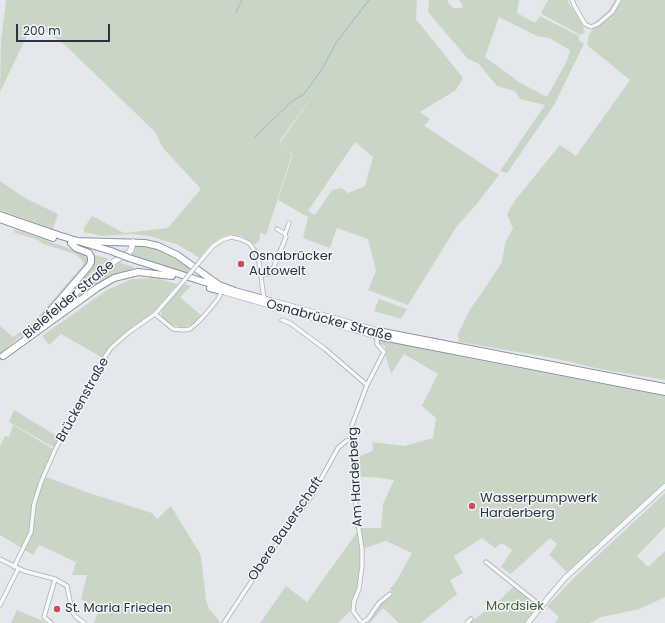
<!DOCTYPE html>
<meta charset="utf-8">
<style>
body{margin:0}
#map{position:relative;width:665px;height:623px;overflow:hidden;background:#e4e7ec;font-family:Poppins,sans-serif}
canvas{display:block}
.scale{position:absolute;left:16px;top:24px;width:94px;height:18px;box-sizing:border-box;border:2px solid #2b3445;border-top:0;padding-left:5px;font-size:12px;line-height:14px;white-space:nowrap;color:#2b3445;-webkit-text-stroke:3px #f4f6f9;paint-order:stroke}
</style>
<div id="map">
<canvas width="665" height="623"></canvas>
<div class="scale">200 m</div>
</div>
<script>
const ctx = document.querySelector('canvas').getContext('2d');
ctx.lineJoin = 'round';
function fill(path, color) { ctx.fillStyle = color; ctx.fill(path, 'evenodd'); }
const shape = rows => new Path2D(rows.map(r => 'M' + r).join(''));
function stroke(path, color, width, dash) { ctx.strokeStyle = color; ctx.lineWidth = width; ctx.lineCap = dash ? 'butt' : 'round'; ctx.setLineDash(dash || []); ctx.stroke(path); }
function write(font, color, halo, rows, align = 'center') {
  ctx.font = font + ' Poppins,sans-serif'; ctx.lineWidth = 3; ctx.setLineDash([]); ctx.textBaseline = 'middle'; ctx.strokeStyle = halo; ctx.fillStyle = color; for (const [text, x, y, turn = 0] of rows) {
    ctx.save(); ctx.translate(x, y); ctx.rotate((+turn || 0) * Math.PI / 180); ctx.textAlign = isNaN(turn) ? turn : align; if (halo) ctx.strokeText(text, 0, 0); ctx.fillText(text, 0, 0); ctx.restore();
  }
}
const green = shape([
 [6,0,417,0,416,19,463,78,456,90,420,112,430,119,424,126,406,114,396,109,406,114,499,175,476,205,457,226,408,305,368,290,376,271,368,239,337,228,330,248,303,238,308,217,278,200,293,155,280,143,317,89,279,142,292,155,266,235,260,233,260,239,256,244,254,244,242,236,231,234,221,237,211,244,199,258,194,254,214,230,194,254,176,244,149,236,130,234,103,236,84,232,84,228,92,216,124,233,168,228,201,189,163,148,155,132,64,44,33,23,0,92,1,41],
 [355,142,373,157,365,186,348,193,341,188,332,190,315,215,308,211],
 [429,0,448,0,448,2,451,6,454,8,462,8,463,6,459,0,519,0,517,13,535,23,540,16,579,36,579,40,584,44,554,105,507,173,500,171,545,105,520,99,515,91,497,86,478,63,468,59,428,12],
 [499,17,537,36,549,38,570,50,567,61,547,97,519,82,485,57],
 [548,0,567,0,582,23,585,33,580,35,542,14,541,13],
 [615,0,665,0,665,380,600,369,553,358,459,342,458,334,470,309,481,294,502,262,505,243,513,228,507,214,516,199,560,145,576,156,630,80,587,45,589,34,595,27,593,24,608,11],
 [0,181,25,198,58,214,53,229,0,210],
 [14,229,82,253,88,257,88,262,45,313,31,327,0,354,0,326,13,337,34,322,84,264,81,259,75,254,43,244,38,240,13,232],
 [135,245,146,245,168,252,191,268,186,274,130,255,134,252],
 [91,254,109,259,61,301,89,269],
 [118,262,134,267,130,271,53,318,52,316,109,268],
 [156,278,177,284,154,311,121,337,101,357,61,334,49,345,42,336,107,290,132,279],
 [184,284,191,286,180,297,184,301,202,316,194,323,183,328,168,323,163,318,161,314,162,310],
 [379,299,407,309,401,319,374,311],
 [380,339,477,360,665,396,665,482,567,572,549,555,557,544,550,538,511,574,501,567,512,550,502,543,495,548,482,538,454,556,463,573,450,580,457,594,421,623,399,623,383,608,370,623,366,623,370,619,381,603,393,595,393,592,390,589,397,580,412,553,386,541,362,549,359,589,351,610,338,623,260,623,286,586,307,602,360,528,381,528,383,504,394,480,372,477,356,477,357,457,373,451,372,442,404,446,433,438,436,418,422,406,438,374,404,354,391,374,385,353,386,349,385,346,378,342,378,340],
 [14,410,60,438,56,447,53,447,9,422],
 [13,425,53,449,53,452,41,488,46,477,89,493,152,513,157,519,171,506,199,552,201,557,206,600,209,609,221,623,94,623,99,609,81,599,87,575,72,575,76,562,39,545,33,555,0,535,0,446,5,436,9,437],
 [665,493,665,527,637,556,648,567,665,551,665,597,640,609,601,617,590,623,555,623,559,617,547,606,578,574],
 [514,586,537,604,537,608,526,623,469,623,500,600],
 [17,610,43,621,45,623,11,623]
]);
const stream = shape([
 [236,12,242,0],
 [255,137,292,101,304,94,322,69,336,43,369,0]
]);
const minor = shape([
 [572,0,575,7,585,24,591,27,598,24,612,12,619,0],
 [277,229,285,234],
 [202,259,213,246,222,240,231,237,240,239,249,243,255,251,259,262,264,299],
 [262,275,271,274,286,237,285,234,289,223],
 [155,314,173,329,184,330,190,329,196,324,204,316,218,299,222,291],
 [282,320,290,323,325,349,367,385],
 [0,559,24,571,55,579,67,586,72,611,75,616,84,623],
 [486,562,541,606],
 [14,567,31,532,34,504,41,482,55,450,100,364,111,348,128,333,155,314,177,289],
 [0,605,18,569],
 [51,623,44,617,55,579],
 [224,623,292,520,311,497,338,448,346,441,353,440],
 [362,623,353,611,354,601,359,589,362,566,362,549,356,509,355,461,352,425,367,385,384,352,377,344,377,336],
 [362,623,368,619,379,603,390,594],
 [467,623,471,619]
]);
const tertiary = shape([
 [528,623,548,598,565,578,665,486]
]);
const primary = shape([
 [222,291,377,336],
 [264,299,378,331],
 [26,336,78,291,115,261,128,253,131,250,133,242]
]);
const trunk = shape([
 [0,215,61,236,111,251],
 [0,219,53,238],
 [76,241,145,243,158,246,177,255,219,285,235,291],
 [129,258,217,286],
 [210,288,222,291],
 [231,290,264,299],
 [46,316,89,266,91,262,91,257,89,253,76,248,71,243],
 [378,331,665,387],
 [377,336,665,392],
 [3,356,97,288,114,278,138,272,172,276]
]);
const minorBridge = shape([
 [177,289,202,259]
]);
const trunkBridge = shape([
 [111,251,129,258]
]);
const markers = [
 [241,264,4,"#d1495b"],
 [472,506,4,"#d1495b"],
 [57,609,4,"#d1495b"]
];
const poiNames = [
 ["Osnabrücker",249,257],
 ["Autowelt",249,272],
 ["Wasserpumpwerk",480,499],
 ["Harderberg",480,514],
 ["St. Maria Frieden",65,609]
];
const streetNames = [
 ["Bielefelder Straße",69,300,-40],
 ["Osnabrücker Straße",329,321,15],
 ["Brückenstraße",83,400,-61],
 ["Am Harderberg",356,477,-93],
 ["Obere Bauerschaft",286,529,-56]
];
const parkNames = [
 ["Mordsiek",515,607]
];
fill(green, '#c9d6c5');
stroke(stream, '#9fb4cc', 1);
stroke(minor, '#a9aeb7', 5);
stroke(tertiary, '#a9aeb7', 6);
stroke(primary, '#a3abb8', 7);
stroke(trunk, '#8b94a3', 8);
stroke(minor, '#f7f8fa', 3.5);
stroke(tertiary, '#f7f8fa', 4.5);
stroke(primary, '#fff', 5.5);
stroke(trunk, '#fff', 6);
stroke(minorBridge, '#a9aeb7', 5, []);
stroke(trunkBridge, '#8b94a3', 8, []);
stroke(minorBridge, '#f7f8fa', 3.5);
stroke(trunkBridge, '#fff', 6);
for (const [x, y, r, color] of markers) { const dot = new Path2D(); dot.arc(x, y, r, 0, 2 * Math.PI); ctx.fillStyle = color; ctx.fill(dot); stroke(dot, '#f4f6f9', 1.5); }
write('13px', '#2b3445', '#f4f6f9', poiNames, 'left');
write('13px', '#2b3445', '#f4f6f9', streetNames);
write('13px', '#3f6138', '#f4f6f9', parkNames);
</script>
